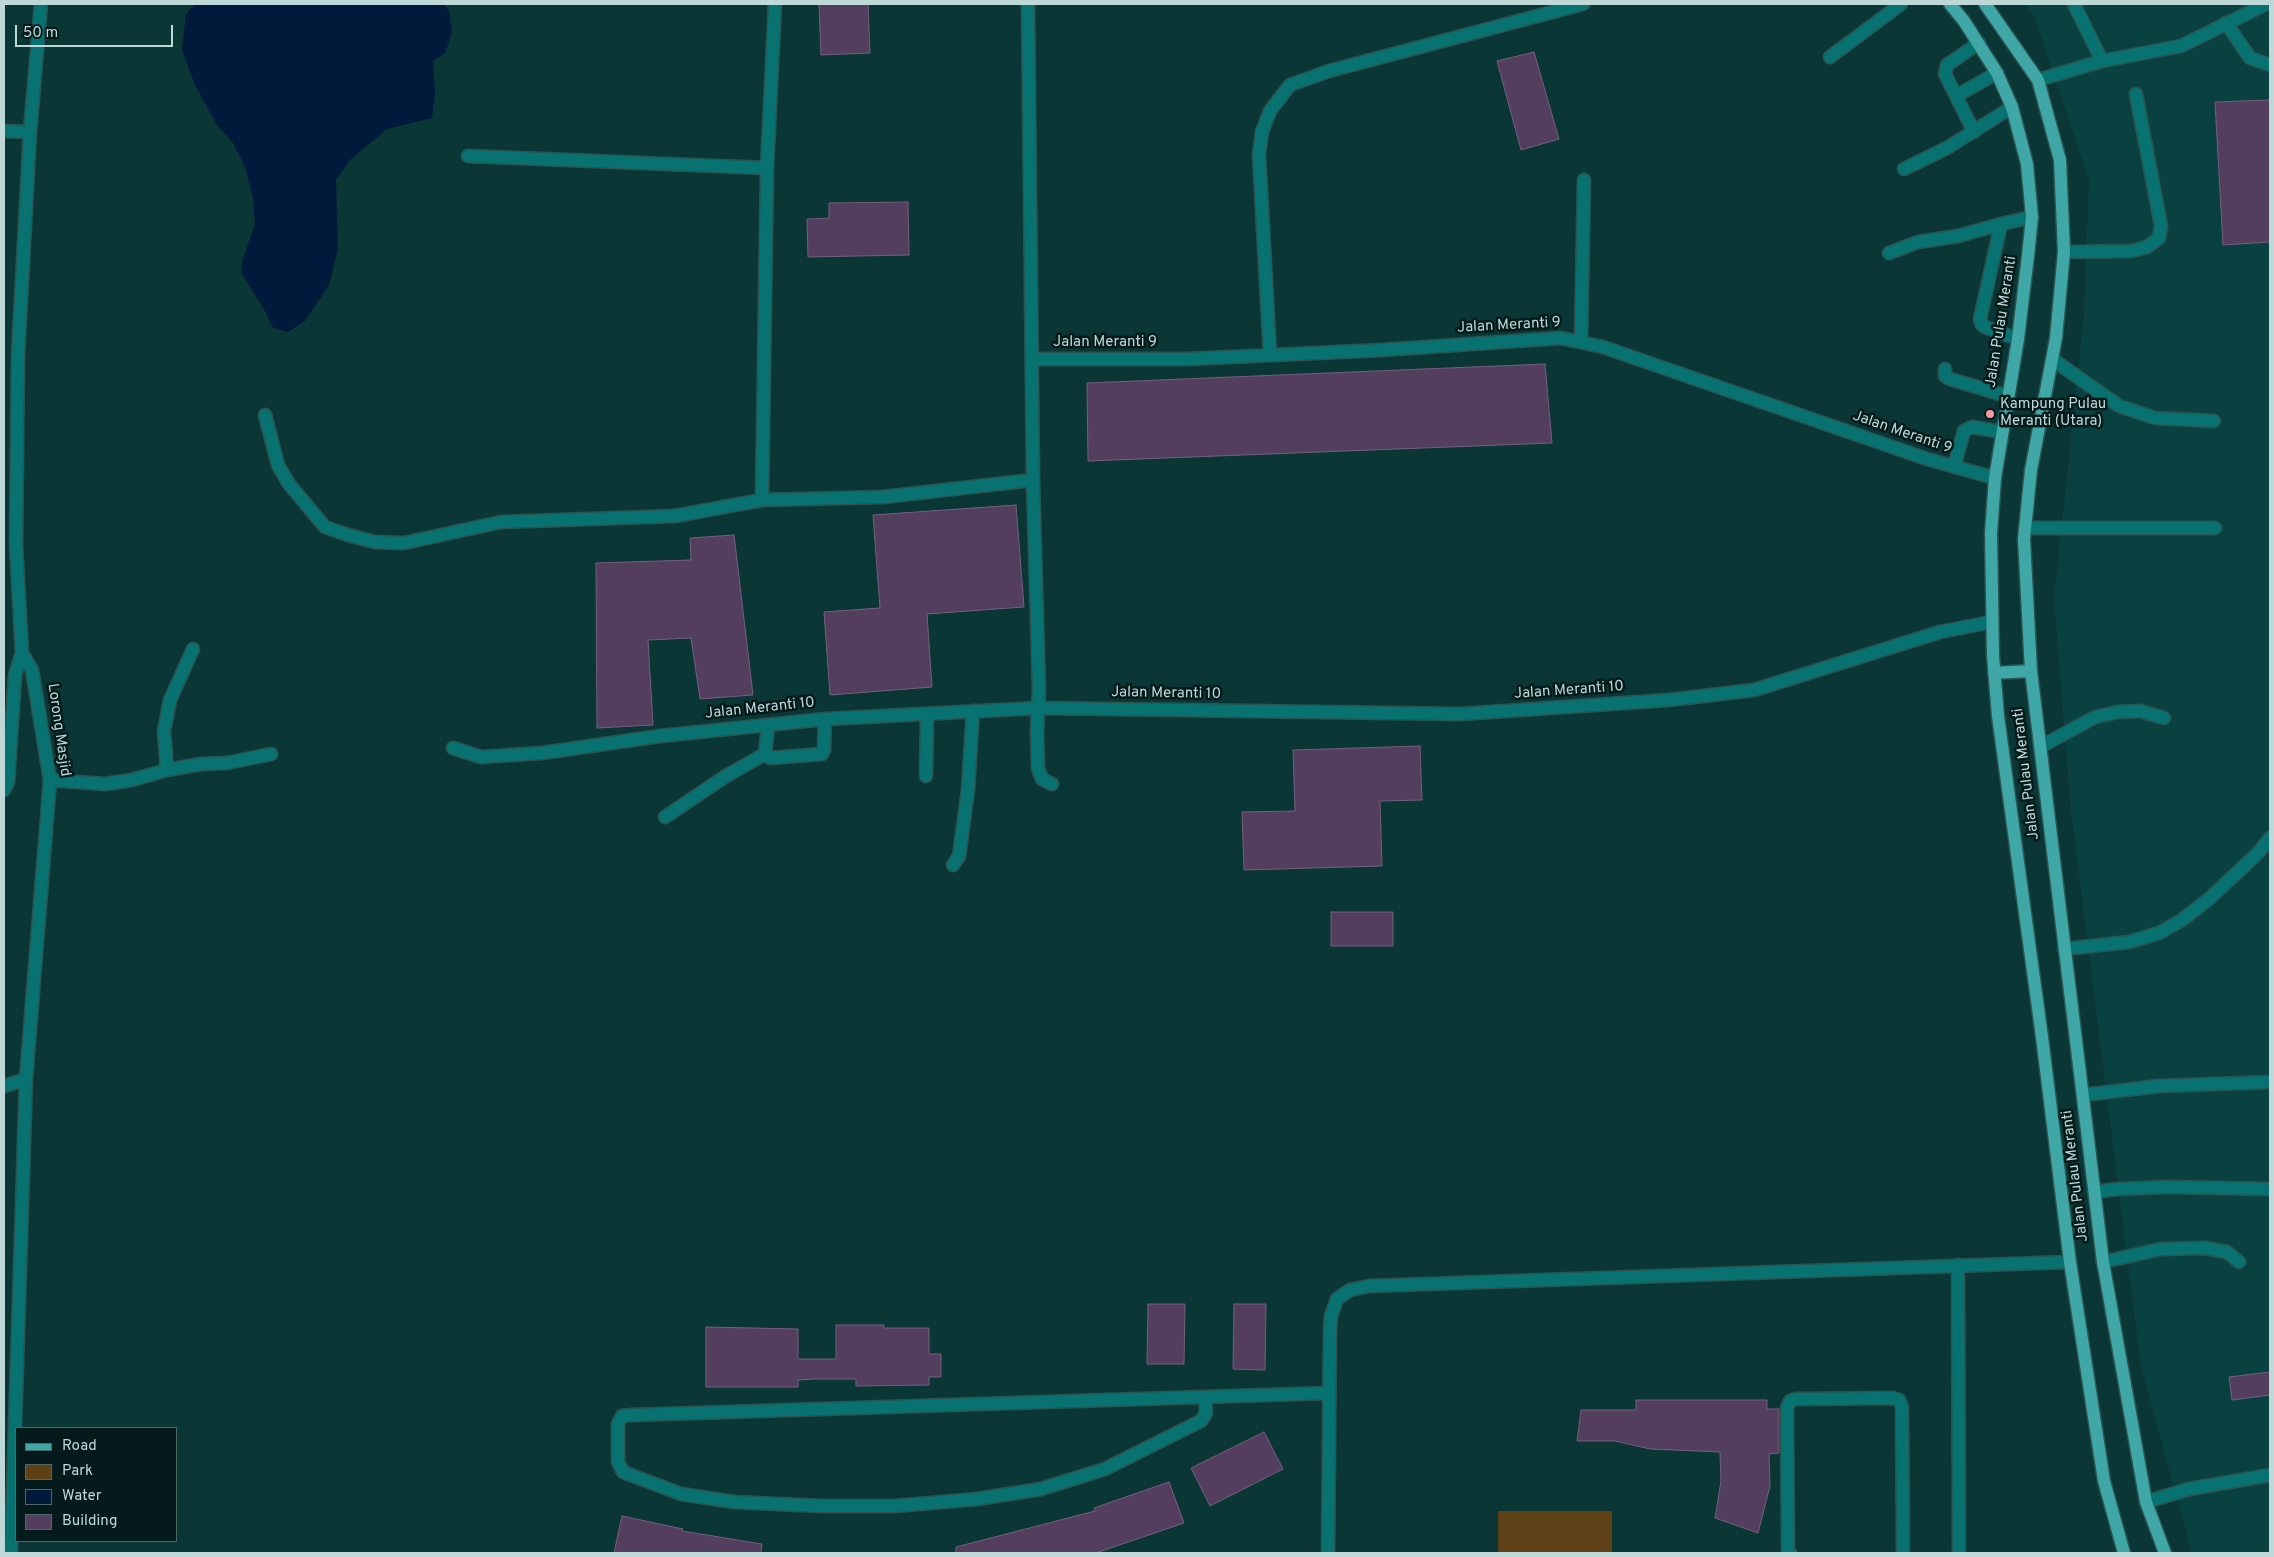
<!DOCTYPE html>
<style>
body{margin:0}
#map{position:relative;width:2274px;height:1557px;overflow:hidden;background:#0a3635;font-family:Overpass,sans-serif}
canvas{display:block}
.frame{position:absolute;inset:0;border:5px solid #bdd8d7;pointer-events:none}
.legend{position:absolute;left:15px;top:1427px;width:162px;height:115px;box-sizing:border-box;background:#051b1b;border:1px solid #4f6766;margin:0;padding:6px 9px;list-style:none;font-size:15px;color:#bdd8d7}
.legend li{display:flex;align-items:center;gap:10px;height:25px}
.legend b{width:25px;border:1px solid #4f6766}
.scale{position:absolute;left:15px;top:25px;width:158px;height:22px;box-sizing:border-box;border:2px solid #bdd8d7;border-top:0;padding-left:6px;font-size:15px;line-height:18px;white-space:nowrap;color:#bdd8d7;-webkit-text-stroke:4px #051b1b;paint-order:stroke}
</style>
<div id="map">
<canvas width="2274" height="1557"></canvas>
<div class="frame"></div>
<ul class="legend">
<li><b style="height:6px;background:#3fa8a6"></b>Road</li>
<li><b style="height:14px;background:#5e4116"></b>Park</li>
<li><b style="height:14px;background:#001a3c"></b>Water</li>
<li><b style="height:14px;background:#533e5e"></b>Building</li>
</ul>
<div class="scale">50 m</div>
</div>
<script>
const ctx = document.querySelector('canvas').getContext('2d');
ctx.lineJoin = 'round';
function fill(path, color) { ctx.fillStyle = color; ctx.fill(path, 'evenodd'); }
const shape = rows => new Path2D(rows.map(r => 'M' + r).join(''));
function stroke(path, color, width, dash) { ctx.strokeStyle = color; ctx.lineWidth = width; ctx.lineCap = dash ? 'butt' : 'round'; ctx.setLineDash(dash || []); ctx.stroke(path); }
function write(font, color, halo, rows, align = 'center') {
  ctx.font = font + ' Overpass,sans-serif'; ctx.lineWidth = 5; ctx.setLineDash([]); ctx.textBaseline = 'middle'; ctx.strokeStyle = halo; ctx.fillStyle = color; for (const [text, x, y, turn = 0] of rows) {
    ctx.save(); ctx.translate(x, y); ctx.rotate((+turn || 0) * Math.PI / 180); ctx.textAlign = isNaN(turn) ? turn : align; if (halo) ctx.strokeText(text, 0, 0); ctx.fillText(text, 0, 0); ctx.restore();
  }
}
const built = shape([
 [2024,4,2270,4,2270,1553,2192,1553,2141,1367,2071,811,2054,599,2084,313,2089,181,2034,16]
]);
const green = shape([
 [1498,1511,1612,1511,1612,1553,1498,1553]
]);
const water = shape([
 [195,4,443,4,449,10,452,33,445,53,433,61,435,94,432,118,387,129,350,160,336,180,338,248,329,285,305,321,288,332,273,328,266,313,241,272,243,259,255,224,253,198,245,167,233,143,217,125,195,85,182,50,186,14]
]);
const building = shape([
 [819,4,868,4,870,53,821,55,819,4],
 [1534,52,1559,139,1521,150,1497,61,1534,52],
 [2270,100,2270,242,2223,245,2215,102,2270,100],
 [908,202,909,255,808,257,807,219,829,218,829,203,908,202],
 [1545,364,1552,443,1088,461,1087,383,1545,364],
 [1016,505,1024,607,927,614,932,687,830,695,824,612,880,608,873,515,1016,505],
 [734,535,753,695,700,699,691,638,648,640,653,725,597,728,596,563,691,560,690,538,734,535],
 [1420,746,1422,800,1380,801,1382,866,1244,870,1242,812,1295,811,1293,750,1420,746],
 [1331,912,1393,912,1393,946,1331,946,1331,912],
 [1148,1304,1185,1304,1184,1364,1147,1364,1148,1304],
 [1234,1304,1266,1304,1265,1370,1233,1369,1234,1304],
 [836,1325,884,1325,884,1328,929,1328,929,1354,941,1354,941,1377,929,1377,929,1385,856,1386,856,1379,815,1379,798,1380,798,1387,706,1387,706,1327,798,1329,798,1359,836,1359,836,1325],
 [2270,1372,2270,1395,2232,1400,2229,1377,2270,1372],
 [1636,1400,1767,1400,1767,1409,1779,1409,1779,1453,1769,1454,1770,1486,1758,1533,1715,1518,1721,1481,1720,1452,1650,1449,1615,1441,1577,1441,1581,1410,1636,1410,1636,1400],
 [1264,1432,1283,1469,1210,1506,1191,1468,1264,1432],
 [1169,1482,1184,1523,1096,1553,956,1553,956,1547,1095,1511,1094,1508,1169,1482],
 [622,1516,683,1529,682,1531,762,1544,761,1553,614,1553,622,1516]
]);
const minor = shape([
 [1028,4,1033,480,1039,689,1037,731,1038,768,1042,779,1052,784],
 [2074,4,2102,61],
 [2226,23,2250,58,2270,65],
 [1830,57,1901,4],
 [2038,80,2102,61,2181,46,2266,4],
 [1956,96,1997,73],
 [4,131,30,132],
 [1974,132,1945,74,1947,65,1979,43],
 [468,156,767,168],
 [1904,169,1947,148,2012,107],
 [2064,252,2132,251,2147,247,2159,238,2161,226,2136,94],
 [1889,253,1918,242,1958,236,2001,224],
 [2018,339,1985,327,1982,325,1980,319,2001,224,2032,217],
 [1581,341,1584,180],
 [1270,355,1259,154,1262,132,1270,111,1290,85,1329,71,1583,4],
 [1032,359,1187,359,1382,350,1561,338,1603,347,1927,459,1995,478],
 [2052,359,2119,406,2155,418,2214,421],
 [1945,369,1945,376,1950,379,2007,396],
 [265,415,278,465,289,484,325,527,348,535,375,542,404,543,501,522,675,516,762,500,883,497,1033,480],
 [1954,467,1964,431,1972,427,2002,432],
 [762,500,767,168,775,4],
 [2025,528,2215,528],
 [2040,747,2095,717,2118,712,2140,711,2164,718],
 [453,748,481,757,542,753,660,736,825,719,1039,708,1461,714,1669,700,1754,690,1940,632,1991,622],
 [765,754,770,758,822,754,824,750,825,719],
 [167,770,164,731,170,700,193,649],
 [926,776,927,714],
 [50,780,105,784,132,780,167,770,201,764,227,763,271,754],
 [4,790,8,782,15,675,22,653],
 [665,817,726,776,765,754,768,726],
 [953,865,959,856,960,849,968,790,973,711],
 [2064,949,2129,942,2159,933,2182,920,2210,898,2258,853,2270,838],
 [4,1086,26,1079],
 [2083,1095,2159,1086,2270,1082],
 [2094,1192,2118,1189,2167,1187,2270,1189],
 [2103,1262,2161,1249,2205,1248,2227,1252,2239,1262],
 [1958,1265,1959,1553],
 [1205,1397,1206,1413,1201,1421,1105,1469,1041,1489,977,1499,895,1506,821,1506,734,1502,681,1494,623,1472,618,1462,618,1424,622,1416,632,1415,1329,1393],
 [2146,1502,2189,1489,2270,1475],
 [11,1553,26,1079,50,780,32,670,22,653,16,545,18,355,30,132,41,4],
 [1328,1553,1330,1332,1331,1316,1337,1299,1350,1290,1369,1286,2070,1262],
 [1790,1553,1788,1549,1787,1408,1790,1401,1796,1399,1893,1398,1899,1400,1902,1407,1903,1553]
]);
const major = shape([
 [1950,4,1964,21,1997,73,2012,107,2027,164,2032,217,2028,256,2018,339,1995,478,1991,533,1993,656,1998,716,2042,1037,2070,1262,2104,1481,2124,1553],
 [1985,4,2038,80,2060,160,2064,252,2056,338,2031,470,2024,539,2031,671,2103,1262,2146,1502,2165,1553],
 [1994,673,2031,671]
]);
const markers = [
 [1990,414,5,"#f49aa3"]
];
const streetNames = [
 ["Jalan Pulau Meranti",2002,322,-81],
 ["Jalan Meranti 9",1509,326,-3],
 ["Jalan Meranti 9",1105,343],
 ["Jalan Meranti 9",1902,433,19],
 ["Jalan Meranti 10",1569,691,-4],
 ["Jalan Meranti 10",1166,694,1],
 ["Jalan Meranti 10",760,709,-6],
 ["Lorong Masjid",58,730,82],
 ["Jalan Pulau Meranti",2027,774,-97],
 ["Jalan Pulau Meranti",2076,1176,-97]
];
const poiNames = [
 ["Kampung Pulau",2000,405],
 ["Meranti (Utara)",2000,422]
];
fill(built, '#094140');
fill(green, '#5e4116');
fill(water, '#001a3c');
fill(building, '#533e5e');
stroke(building, '#745f80', 1);
stroke(minor, '#2a5352', 15);
stroke(major, '#2a5352', 15);
stroke(minor, '#077270', 12);
stroke(major, '#3fa8a6', 12);
for (const [x, y, r, color] of markers) { const dot = new Path2D(); dot.arc(x, y, r, 0, 2 * Math.PI); ctx.fillStyle = color; ctx.fill(dot); stroke(dot, '#051b1b', 2); }
write('15px', '#bdd8d7', '#051b1b', streetNames);
write('15px', '#bdd8d7', '#051b1b', poiNames, 'left');
</script>
